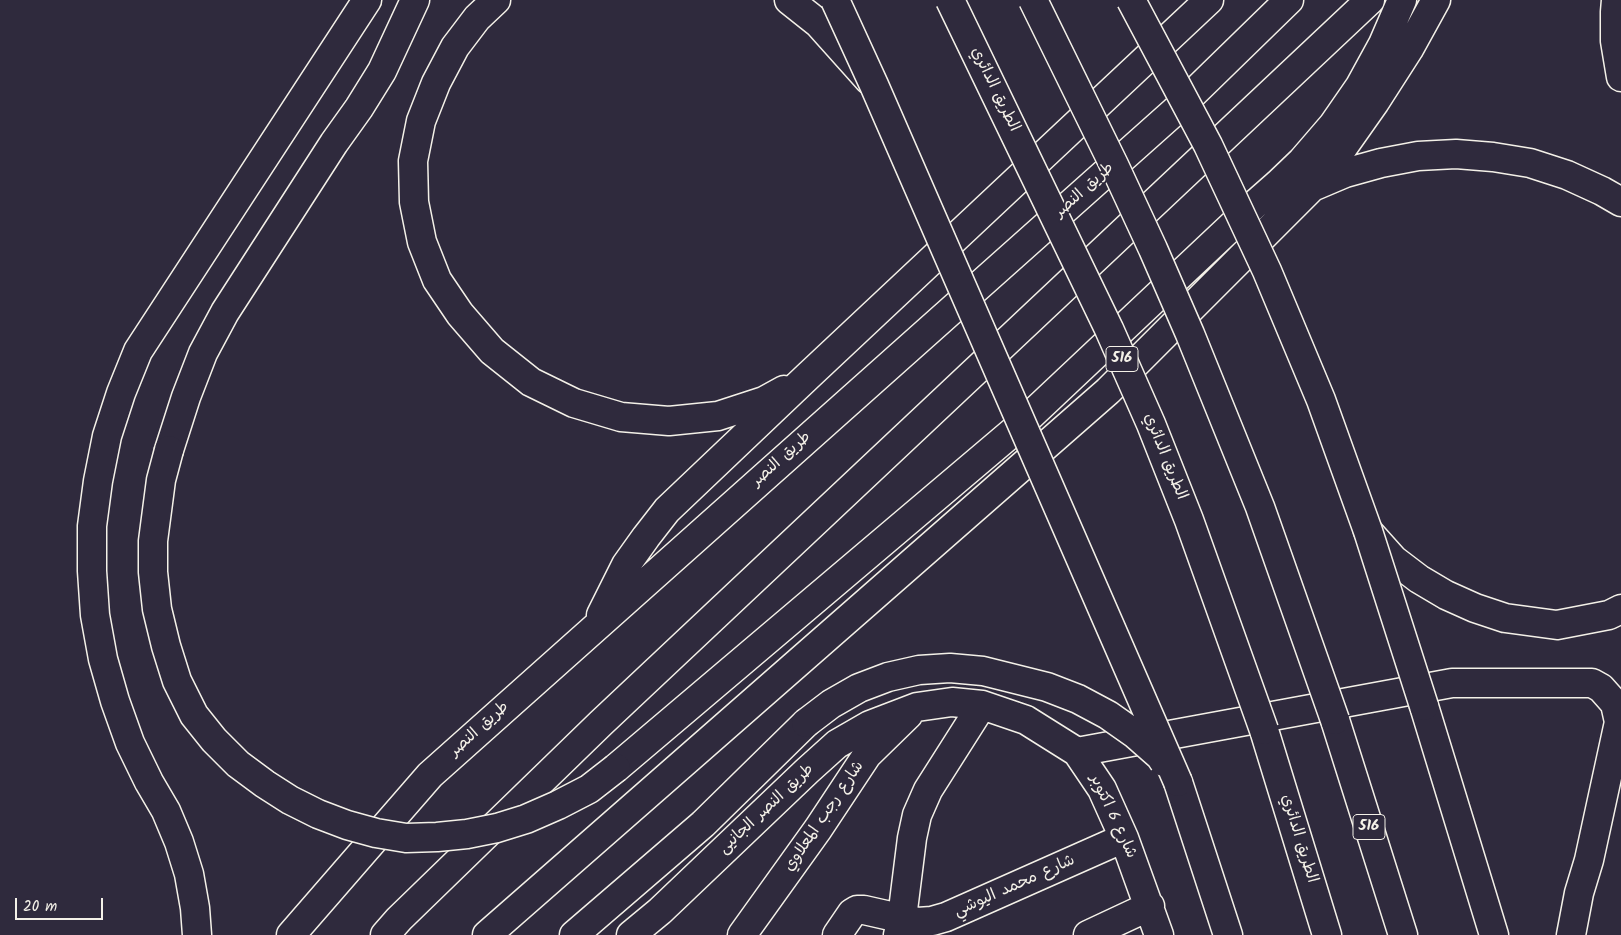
<!DOCTYPE html>
<meta charset="utf-8">
<style>
body{margin:0}
#map{position:relative;width:1621px;height:935px;overflow:hidden;background:#2f2a3d;font-family:Kalam,sans-serif}
canvas{display:block}
.scale{position:absolute;left:15px;top:898px;width:88px;height:22px;box-sizing:border-box;border:2px solid #f4f1e8;border-top:0;padding-left:6px;font-size:15px;line-height:18px;white-space:nowrap;color:#f4f1e8;-webkit-text-stroke:4px #2f2a3d;paint-order:stroke}
</style>
<div id="map">
<canvas width="1621" height="935"></canvas>
<div class="scale">20 m</div>
</div>
<script>
const ctx = document.querySelector('canvas').getContext('2d');
ctx.lineJoin = 'round';
const shape = rows => new Path2D(rows.map(r => 'M' + r).join(''));
function stroke(path, color, width, dash) { ctx.strokeStyle = color; ctx.lineWidth = width; ctx.lineCap = dash ? 'butt' : 'round'; ctx.setLineDash(dash || []); ctx.stroke(path); }
function write(font, color, halo, rows, align = 'center') {
  ctx.font = font + ' Kalam,"Playpen Sans Arabic",sans-serif'; ctx.lineWidth = 4; ctx.setLineDash([]); ctx.textBaseline = 'middle'; ctx.strokeStyle = halo; ctx.fillStyle = color; for (const [text, x, y, turn = 0] of rows) {
    ctx.save(); ctx.translate(x, y); ctx.rotate((+turn || 0) * Math.PI / 180); ctx.textAlign = isNaN(turn) ? turn : align; if (halo) ctx.strokeText(text, 0, 0); ctx.fillText(text, 0, 0); ctx.restore();
  }
}
const minor = shape([
 [1077,752,1452,683,1592,683,1601,688,1609,697,1615,704,1619,722,1589,860,1579,893,1571,935],
 [631,935,660,911,807,771,837,744,870,725,917,707,952,702,982,705,1026,720,1077,752,1102,789,1124,838,1159,935],
 [742,935,818,829,867,755,908,715],
 [837,935,852,913,857,910,864,910,917,922,932,921,946,917,1124,838],
 [898,935,902,918,912,838,917,815,928,790,982,705],
 [1088,935,1150,906]
]);
const trunk = shape([
 [496,0,477,18,455,47,436,83,421,121,413,161,414,202,422,242,437,280,460,314,492,351,531,382,574,403,621,417,669,421,718,416,764,401,784,390],
 [789,0,818,23,869,80],
 [1616,0,1615,12,1615,41,1621,77],
 [1312,187,1345,173,1381,163,1418,156,1456,154,1493,157,1530,163,1567,175,1602,191,1621,202],
 [169,450,186,397,203,353,225,312,334,143,359,108,382,71,415,0],
 [1368,531,1394,560,1419,579,1446,595,1475,608,1505,618,1557,625,1609,615,1621,609],
 [601,615,626,565,646,537,667,510,807,377,1209,0],
 [1424,706,1494,935],
 [616,768,1015,430,1253,206,1278,184,1302,161,1333,125,1360,86,1383,44,1402,0],
 [1178,782,1228,935],
 [197,935,195,908,189,874,179,842,166,811,149,782,130,743,115,701,103,659,95,615,92,571,92,526,98,481,107,436,121,393,138,351,367,0],
 [291,935,430,775,1175,111,1289,0],
 [385,935,399,919,601,723,1370,0],
 [487,935,1108,391,1311,188,1344,146,1375,102,1409,49,1436,0],
 [574,935,703,824,806,723]
]);
const motorway = shape([
 [1335,720,1403,935],
 [1264,730,1327,935]
]);
const trunkBridge = shape([
 [835,0,874,85,1178,782],
 [1131,0,1208,145,1267,271,1321,400,1368,531,1424,706],
 [169,450,161,480,153,541,153,572,157,609,166,646,177,681,194,715,214,740,238,764,265,784,290,800,318,814,347,825,376,833,406,838,437,837,467,834,497,828,526,819,558,805,589,789,616,768],
 [806,723,831,704,859,688,888,677,919,670,950,668,983,671,1047,687,1078,699,1108,715,1135,734,1160,756,1164,762]
]);
const motorwayBridge = shape([
 [950,0,1109,329,1151,424,1189,520,1264,730],
 [1033,0,1114,165,1153,249,1190,334,1260,507,1335,720]
]);
const shields = [
 [1122,359,32],
 [1369,827,32]
];
const shieldNames = [
 ["516",1122,359],
 ["516",1369,827]
];
const streetNames = [
 ["الطريق الدائري",994,90,64],
 ["طريق النصر",1085,191,-42],
 ["الطريق الدائري",1164,457,68],
 ["طريق النصر",782,460,-42],
 ["طريق النصر",480,730,-42],
 ["طريق النصر الجانيى",767,810,-43],
 ["شارع رجب المعلاوي",825,817,-56],
 ["شارع 6 اكتوبر",1112,817,65],
 ["الطريق الدائري",1298,839,73],
 ["شارع محمد اليوشي",1015,887,-24]
];
stroke(minor, '#f4f1e8', 31);
stroke(trunk, '#f4f1e8', 31);
stroke(motorway, '#f4f1e8', 31);
stroke(minor, '#2f2a3d', 28);
stroke(trunk, '#2f2a3d', 28);
stroke(motorway, '#2f2a3d', 28);
stroke(trunkBridge, '#f4f1e8', 31, []);
stroke(motorwayBridge, '#f4f1e8', 31, []);
stroke(trunkBridge, '#2f2a3d', 28);
stroke(motorwayBridge, '#2f2a3d', 28);
for (const [x, y, w] of shields) { const box = new Path2D(); box.roundRect(x - w / 2, y - 12.5, w, 25, 4); ctx.fillStyle = '#2f2a3d'; ctx.fill(box); stroke(box, '#f4f1e8', 1); }
write('bold 15px', '#f4f1e8', null, shieldNames);
write('16px', '#f4f1e8', '#2f2a3d', streetNames);
</script>
